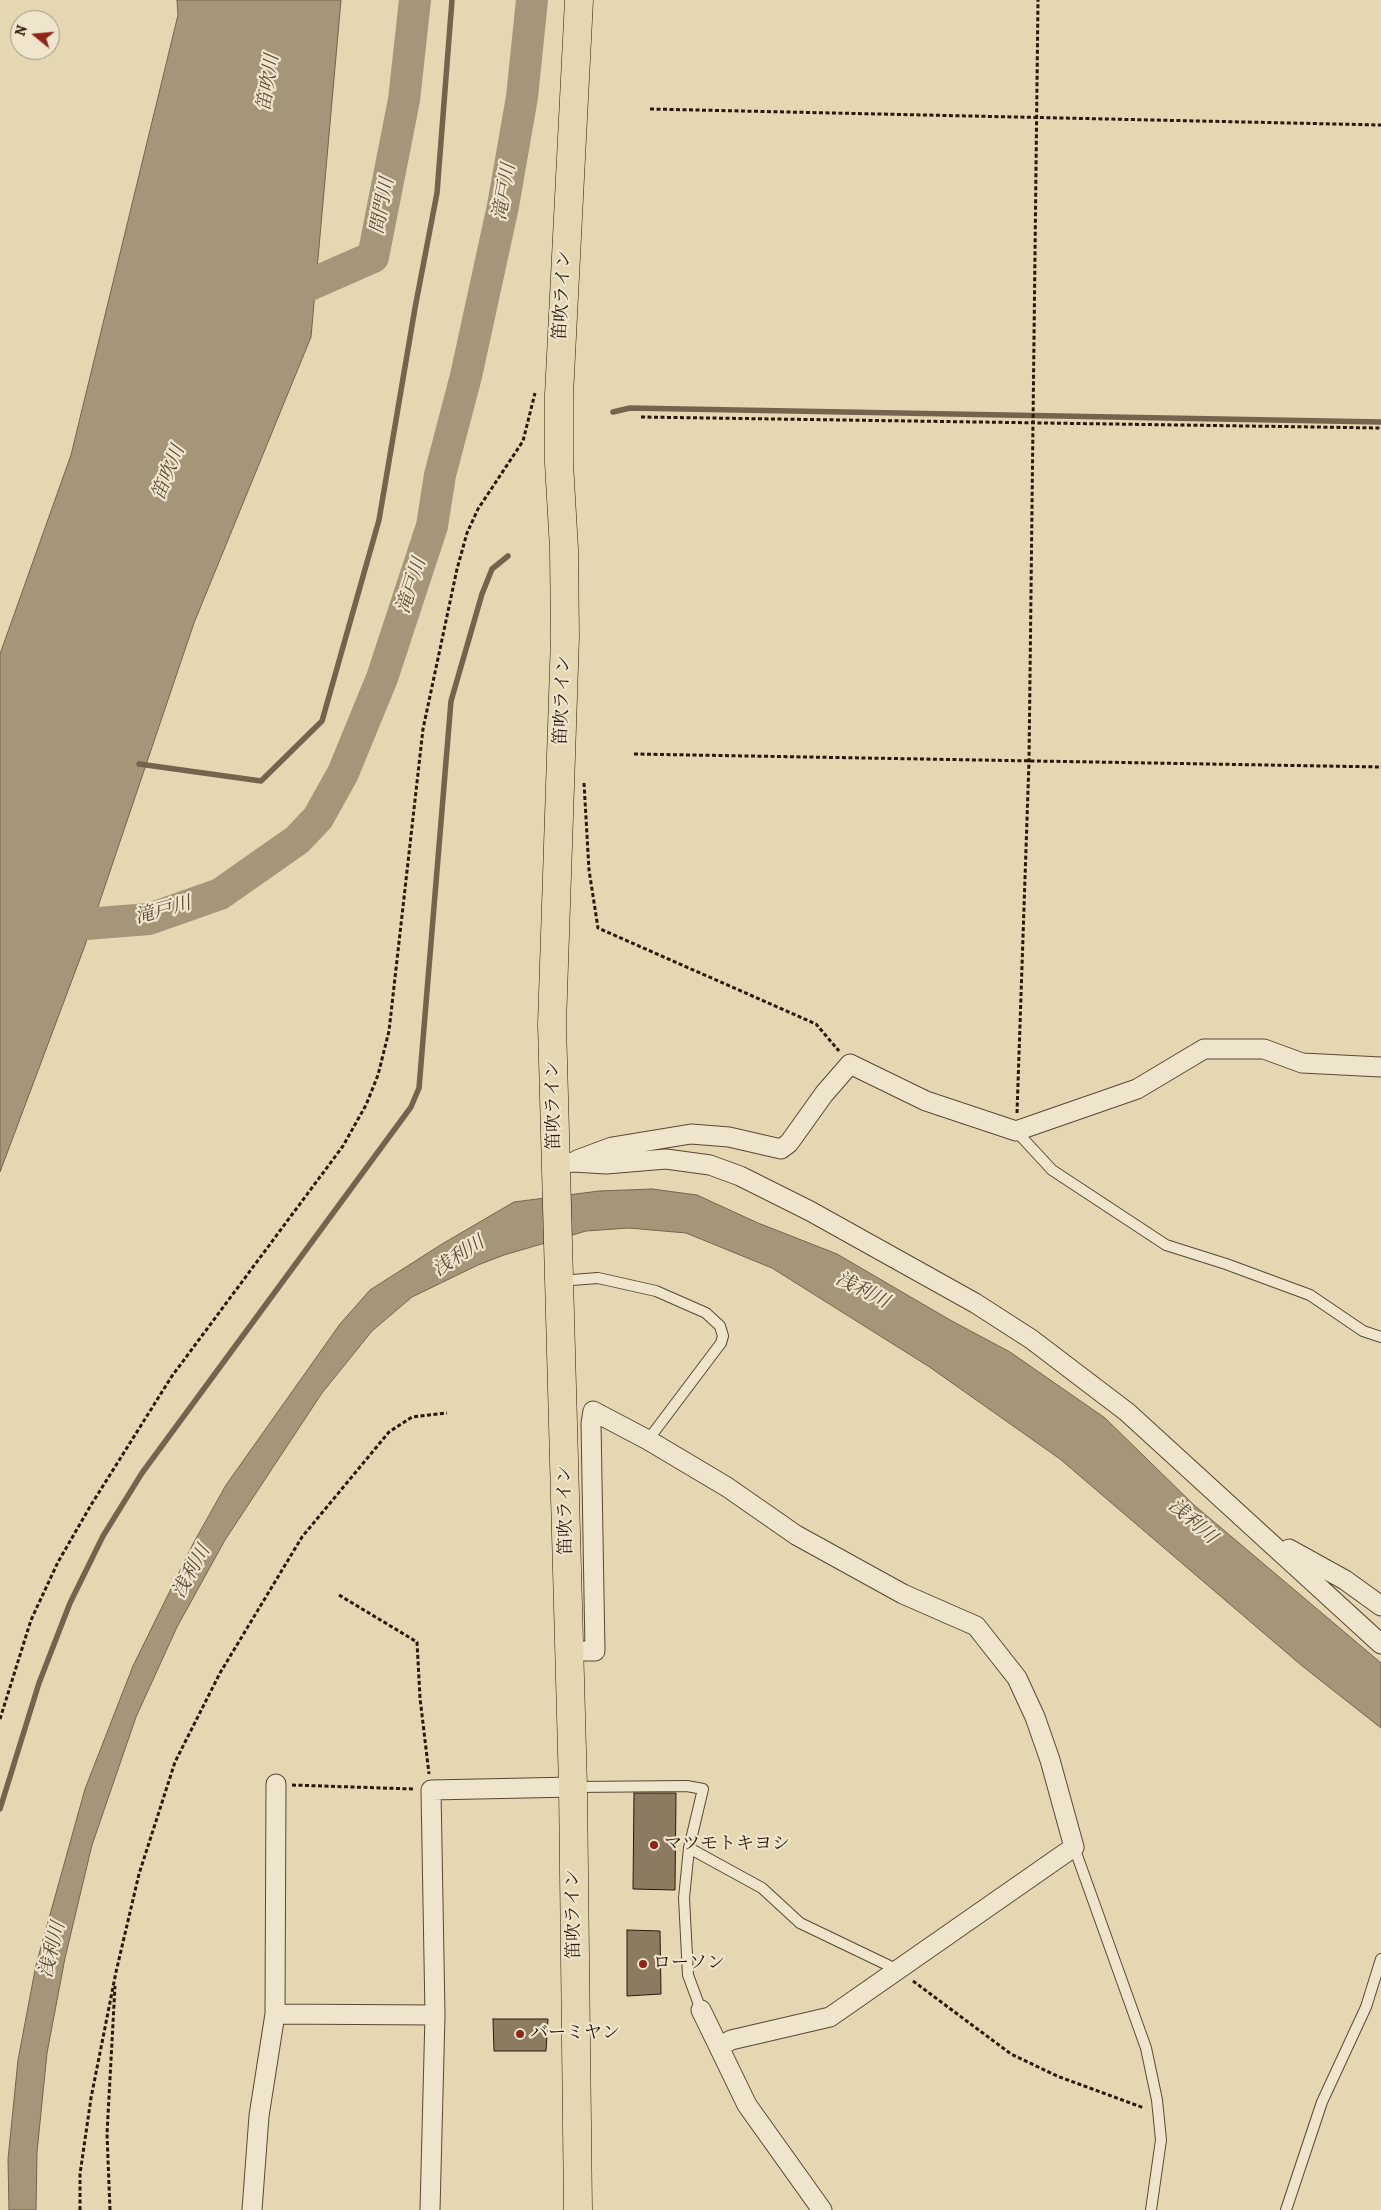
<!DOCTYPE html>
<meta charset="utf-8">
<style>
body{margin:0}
#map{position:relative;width:1381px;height:2210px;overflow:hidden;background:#e5d7b1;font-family:Alegreya,serif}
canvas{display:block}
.north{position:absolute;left:10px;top:10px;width:50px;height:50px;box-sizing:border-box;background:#eee5cc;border:1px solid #a0937f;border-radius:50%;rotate:287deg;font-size:14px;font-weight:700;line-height:20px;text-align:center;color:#2c170b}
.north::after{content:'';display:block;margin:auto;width:18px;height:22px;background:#8f2418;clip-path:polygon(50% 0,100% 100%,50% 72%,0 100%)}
</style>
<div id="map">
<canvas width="1381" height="2210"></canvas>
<div class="north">N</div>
</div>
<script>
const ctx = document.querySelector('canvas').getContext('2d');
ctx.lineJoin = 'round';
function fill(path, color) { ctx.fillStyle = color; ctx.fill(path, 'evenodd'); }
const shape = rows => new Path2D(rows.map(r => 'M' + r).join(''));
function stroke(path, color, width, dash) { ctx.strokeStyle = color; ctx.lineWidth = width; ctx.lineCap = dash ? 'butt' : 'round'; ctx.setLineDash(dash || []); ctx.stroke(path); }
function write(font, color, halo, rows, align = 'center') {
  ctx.font = font + ' Alegreya,"Noto Serif JP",serif'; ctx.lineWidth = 4.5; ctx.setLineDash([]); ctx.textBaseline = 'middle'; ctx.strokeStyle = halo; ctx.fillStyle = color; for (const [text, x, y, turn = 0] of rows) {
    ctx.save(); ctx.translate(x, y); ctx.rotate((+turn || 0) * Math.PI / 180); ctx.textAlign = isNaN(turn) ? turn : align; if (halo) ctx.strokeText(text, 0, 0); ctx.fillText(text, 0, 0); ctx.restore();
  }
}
const water = shape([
 [177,0,341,0,311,337,194,623,84,948,0,1172,0,654,71,455,178,15,177,0],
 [652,1189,697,1195,758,1223,837,1254,950,1320,1010,1352,1105,1418,1194,1505,1381,1663,1381,1728,1301,1665,1060,1459,928,1366,772,1268,686,1233,629,1228,586,1231,504,1255,478,1265,412,1297,372,1331,322,1393,225,1540,177,1627,136,1717,92,1845,65,1958,47,2053,37,2152,36,2210,9,2210,8,2159,18,2060,36,1965,85,1789,133,1666,194,1542,226,1485,340,1324,370,1290,442,1244,514,1202,599,1191,652,1189]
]);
const stream = shape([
 [613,412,630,408,1381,422],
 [139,764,261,781,322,721,379,520,415,308,437,193,452,0],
 [0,1809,39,1683,70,1603,103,1536,142,1473,411,1107,419,1088,451,701,482,594,492,569,508,556]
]);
const river = shape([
 [275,300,373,257,404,100,415,0],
 [48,927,149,919,220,894,297,840,318,818,343,773,382,678,432,526,440,475,466,376,503,206,522,97,532,0]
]);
const building = shape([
 [634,1793,676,1793,675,1890,633,1889,634,1793],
 [627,1930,660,1931,661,1994,627,1996,627,1930],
 [493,2019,548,2019,546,2051,494,2051,493,2019]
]);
const path = shape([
 [650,109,1381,125],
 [641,417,1381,428],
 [634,754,1381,767],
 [584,783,589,870,598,928,816,1024,839,1051],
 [1017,1113,1029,761,1038,0],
 [339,1595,417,1642,420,1698,429,1774],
 [0,1719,31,1620,58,1562,91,1505,172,1376,343,1146,366,1105,378,1075,389,1031,423,729,457,569,467,533,478,509,523,441,535,393],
 [292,1785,413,1789],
 [913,1981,1011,2054,1057,2076,1144,2108],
 [80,2210,80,2174,91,2098,116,1972,139,1874,175,1762,220,1673,302,1537,389,1432,412,1417,447,1413],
 [110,2210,107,2134,115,1986]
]);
const lane = shape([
 [1016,1131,1052,1170,1166,1245,1226,1264,1310,1295,1363,1331,1381,1337],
 [559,1281,598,1278,656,1291,706,1313,720,1326,723,1336,721,1343,648,1440],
 [575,1787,687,1786,703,1789,689,1848,684,1898,688,1975,701,2010],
 [1074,1847,1146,2048,1157,2100,1161,2140,1151,2210],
 [689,1848,762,1888,800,1923,898,1970],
 [1286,2210,1322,2102,1366,2007,1381,1959]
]);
const street = shape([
 [577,1160,612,1147,691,1134,729,1137,781,1149,789,1143,824,1094,850,1064,926,1101,1016,1131,1137,1089,1204,1049,1264,1049,1302,1063,1381,1067],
 [556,1164,574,1162,606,1164,666,1159,710,1165,740,1176,810,1211,975,1303,1031,1339,1127,1412,1381,1644],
 [1289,1549,1345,1580,1381,1606],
 [570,1651,595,1651,591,1423,593,1411,648,1440,727,1487,796,1535,903,1594,976,1626,1017,1678,1035,1717,1050,1760,1074,1847,830,2017,731,2040,719,2047],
 [701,2010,747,2105,822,2210],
 [275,2014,435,2015],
 [252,2210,259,2116,275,2014,276,1784],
 [430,2210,435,2015,431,1790,573,1787]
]);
const highway = shape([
 [578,2210,573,1787,552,1024,565,637,564,549,559,463,559,395,579,0]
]);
const markers = [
 [654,1845,5,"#8f2418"],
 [643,1964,5,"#8f2418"],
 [520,2034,5,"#8f2418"]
];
const streetNames = [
 ["笛吹ライン",563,295,-87],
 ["笛吹ライン",563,700,-88],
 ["笛吹ライン",554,1105,-91],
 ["笛吹ライン",566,1510,-91],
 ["笛吹ライン",574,1914,-91]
];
const poiNames = [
 ["マツモトキヨシ",664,1845],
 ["ローソン",653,1964],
 ["バーミヤン",530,2034]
];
const waterNames = [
 ["笛吹川",269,83,-81],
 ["滝戸川",505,192,-80],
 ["間門川",383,206,-79],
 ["笛吹川",169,473,-68],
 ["滝戸川",412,586,-72],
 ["滝戸川",163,911,-15],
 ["浅利川",459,1257,-33],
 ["浅利川",862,1291,27],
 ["浅利川",1192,1522,41],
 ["浅利川",192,1572,-61],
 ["浅利川",53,1950,-76]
];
fill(water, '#a69679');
stroke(water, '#75634d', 1);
stroke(stream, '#75634d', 5.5);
stroke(river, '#a69679', 32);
fill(building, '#8c7b61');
stroke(building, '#2c170b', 1);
stroke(lane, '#5a4734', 12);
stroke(street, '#5a4734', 21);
stroke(highway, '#2c170b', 29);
stroke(path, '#2c170b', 3, [4, 2.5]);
stroke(lane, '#eee5cc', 10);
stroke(street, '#eee5cc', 19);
stroke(highway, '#e5d7b1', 28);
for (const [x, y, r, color] of markers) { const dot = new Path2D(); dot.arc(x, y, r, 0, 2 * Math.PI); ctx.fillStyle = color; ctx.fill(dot); stroke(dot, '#eee5cc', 2); }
write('18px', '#2c170b', '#eee5cc', streetNames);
write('18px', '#2c170b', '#eee5cc', poiNames, 'left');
write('italic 19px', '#5d4a37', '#eee5cc', waterNames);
</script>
